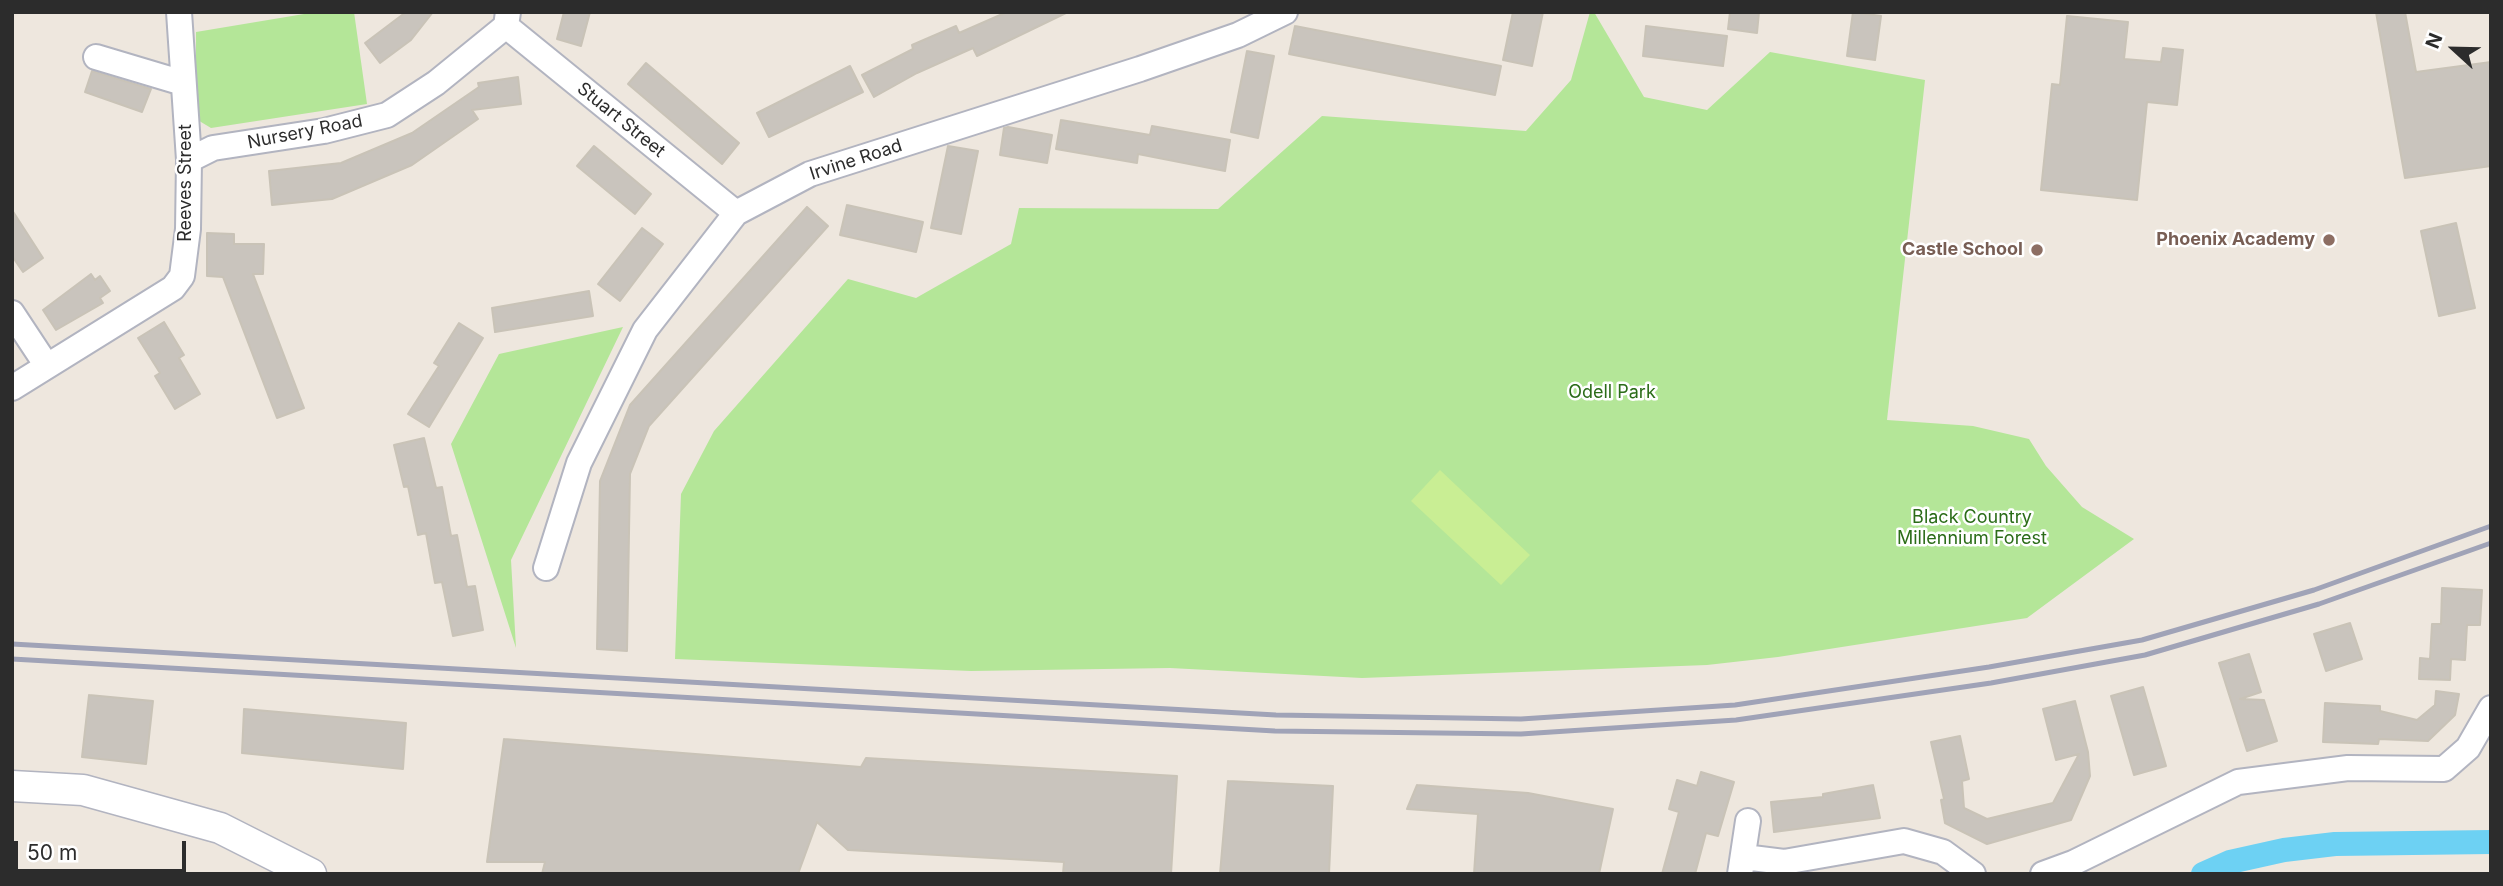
<!DOCTYPE html>
<style>
body{margin:0}
#map{position:relative;width:2503px;height:886px;overflow:hidden;background:#eee7de;font-family:Inter,sans-serif}
canvas{display:block}
.frame{position:absolute;inset:0;border:14px solid #2c2c2c;pointer-events:none}
.north{position:absolute;left:2419px;top:14px;width:70px;height:70px;-webkit-text-stroke:5px #fff;paint-order:stroke;rotate:292deg;font-size:19px;font-weight:700;line-height:28px;text-align:center;color:#2c2c2c}
.north::after{content:'';display:block;margin:auto;width:24px;height:32px;background:#2c2c2c;clip-path:polygon(50% 0,100% 100%,50% 72%,0 100%)}
.scale{position:absolute;left:14px;top:841px;width:172px;height:32px;box-sizing:border-box;border:4px solid #2c2c2c;border-top:0;padding-left:9px;font-size:21px;line-height:24px;white-space:nowrap;color:#2c2c2c;-webkit-text-stroke:5px #fff;paint-order:stroke}
</style>
<div id="map">
<canvas width="2503" height="886"></canvas>
<div class="frame"></div>
<div class="north">N</div>
<div class="scale">50 m</div>
</div>
<script>
const ctx = document.querySelector('canvas').getContext('2d');
ctx.lineJoin = 'round';
function fill(path, color) { ctx.fillStyle = color; ctx.fill(path, 'evenodd'); }
const shape = rows => new Path2D(rows.map(r => 'M' + r).join(''));
function stroke(path, color, width, dash) { ctx.strokeStyle = color; ctx.lineWidth = width; ctx.lineCap = dash ? 'butt' : 'round'; ctx.setLineDash(dash || []); ctx.stroke(path); }
function write(font, color, halo, rows, align = 'center') {
  ctx.font = font + ' Inter,sans-serif'; ctx.lineWidth = 5; ctx.setLineDash([]); ctx.textBaseline = 'middle'; ctx.strokeStyle = halo; ctx.fillStyle = color; for (const [text, x, y, turn = 0] of rows) {
    ctx.save(); ctx.translate(x, y); ctx.rotate((+turn || 0) * Math.PI / 180); ctx.textAlign = isNaN(turn) ? turn : align; if (halo) ctx.strokeText(text, 0, 0); ctx.fillText(text, 0, 0); ctx.restore();
  }
}
const green = shape([
 [316,12,354,12,367,104,211,128,196,119,196,32],
 [1590,12,1594,12,1644,97,1707,110,1770,52,1925,80,1887,420,1973,426,2029,439,2046,466,2082,507,2134,539,2027,618,1778,657,1707,665,1362,678,1170,668,971,671,675,659,681,494,714,431,848,279,916,298,1011,244,1019,208,1218,209,1322,116,1526,131,1571,80],
 [623,327,511,560,516,648,451,444,499,354]
]);
const pitch = shape([
 [1440,470,1530,555,1501,585,1411,501]
]);
const canal = shape([
 [2203,874,2230,862,2284,850,2335,844,2491,842]
]);
const building = shape([
 [406,12,433,12,411,40,380,63,365,43,406,12],
 [564,12,590,12,581,46,557,39,564,12],
 [1007,12,1068,12,977,56,973,48,917,73,874,97,862,75,913,49,912,45,956,26,959,33,1007,12],
 [1513,12,1543,12,1532,66,1503,60,1513,12],
 [1730,12,1759,12,1757,33,1728,29,1730,12],
 [1853,12,1881,16,1875,60,1847,56,1853,12],
 [2376,12,2405,12,2416,72,2491,62,2491,166,2405,178,2376,12],
 [2067,16,2128,22,2124,59,2161,62,2163,48,2183,50,2177,105,2147,102,2137,200,2041,190,2052,84,2060,85,2067,16],
 [1295,26,1501,66,1495,95,1289,54,1295,26],
 [1646,26,1727,36,1723,66,1643,56,1646,26],
 [1247,51,1274,56,1258,138,1231,132,1247,51],
 [646,63,739,143,722,164,628,84,646,63],
 [850,66,863,92,769,137,757,113,850,66],
 [92,71,151,89,142,112,85,92,92,71],
 [518,77,521,104,472,110,478,119,412,165,332,199,272,205,269,171,341,163,412,133,479,87,478,83,518,77],
 [1061,120,1150,135,1152,126,1230,140,1225,171,1138,154,1137,163,1056,149,1061,120],
 [1008,127,1052,135,1047,163,1000,155,1004,128,1008,127],
 [594,146,651,194,635,214,577,166,594,146],
 [948,146,978,151,961,234,931,228,948,146],
 [847,205,923,222,916,252,840,235,847,205],
 [807,207,828,226,649,426,630,474,627,651,597,649,600,481,630,405,807,207],
 [12,210,43,258,23,272,12,256,12,210],
 [2456,223,2475,308,2439,316,2421,231,2456,223],
 [642,228,663,244,620,301,598,284,642,228],
 [207,233,234,234,234,244,264,244,263,274,253,274,304,408,277,418,223,277,207,276,207,233],
 [91,274,95,280,100,276,110,291,100,298,103,303,56,330,43,310,91,274],
 [589,291,593,316,495,332,492,308,589,291],
 [164,322,184,355,179,358,200,394,175,409,155,376,160,373,138,338,164,322],
 [459,323,483,338,429,427,408,414,439,366,434,363,459,323],
 [424,438,436,488,442,487,451,536,457,535,467,587,475,586,483,630,453,636,442,582,435,583,426,533,418,535,408,486,404,487,394,445,424,438],
 [2442,588,2482,590,2480,625,2467,625,2465,660,2451,659,2450,680,2419,679,2420,658,2430,659,2432,624,2441,624,2442,588],
 [2350,623,2362,659,2326,671,2314,634,2350,623],
 [2249,654,2261,692,2240,699,2264,700,2277,741,2247,751,2219,663,2249,654],
 [2143,687,2166,766,2134,775,2111,696,2143,687],
 [2436,691,2459,694,2455,715,2428,741,2379,739,2378,744,2323,742,2325,703,2380,706,2380,711,2417,720,2435,705,2436,691],
 [89,695,153,701,146,764,82,757,89,695],
 [2075,701,2088,752,2090,776,2071,820,1987,844,1945,823,1941,800,1944,799,1931,742,1960,736,1969,779,1962,781,1964,808,1987,819,2053,803,2079,754,2056,760,2043,709,2075,701],
 [244,709,406,723,403,769,242,753,244,709],
 [504,739,861,767,866,758,1177,776,1171,874,1063,874,1064,862,848,850,817,822,798,874,542,874,545,862,487,862,504,739],
 [1701,772,1734,782,1718,836,1706,833,1695,874,1662,874,1679,812,1669,809,1677,780,1697,786,1701,772],
 [1228,781,1333,786,1329,874,1220,874,1228,781],
 [1417,785,1528,793,1613,809,1599,874,1474,874,1478,814,1407,809,1417,785],
 [1873,785,1880,818,1774,832,1771,802,1823,797,1823,794,1873,785]
]);
const minor = shape([
 [506,26,736,213],
 [96,57,183,83],
 [189,160,213,148,324,131,387,115,436,83,506,26,508,12],
 [12,313,47,366],
 [12,388,173,288,182,276,188,229,189,160,179,12],
 [546,568,579,463,645,330,736,213,810,174,1140,69,1238,35,1285,12],
 [1744,857,1784,862,1904,841,1943,852,1973,874],
 [1740,874,1748,821],
 [2043,874,2073,863,2238,782,2348,768,2444,769,2468,748,2491,708]
]);
const tertiary = shape([
 [12,786,83,790,220,828,311,874]
]);
const rail = shape([
 [12,644,1276,715,1521,719,1735,705,1989,667,2142,640,2314,590,2491,526],
 [12,659,1275,731,1521,734,1736,720,1991,683,2145,655,2319,604,2491,543]
]);
const markers = [
 [2329,240,7,"#8d6e63"],
 [2037,250,7,"#8d6e63"]
];
const streetNames = [
 ["Stuart Street",621,120,39],
 ["Nursery Road",305,132,-11],
 ["Irvine Road",856,160,-18],
 ["Reeves Street",186,183,-90]
];
const educationNames = [
 ["Phoenix Academy",2315,240],
 ["Castle School",2023,250]
];
const parkNames = [
 ["Odell Park",1612,393],
 ["Black Country",1972,518],
 ["Millennium Forest",1972,539]
];
fill(green, '#b4e698');
fill(pitch, '#c9ee94');
stroke(canal, '#6dd1f3', 24);
fill(building, '#c9c4bd');
stroke(building, '#c9c3b7', 2);
stroke(minor, '#b2b4c0', 28);
stroke(tertiary, '#b2b4c0', 33);
stroke(minor, '#fff', 24);
stroke(tertiary, '#fff', 30);
stroke(rail, '#a0a3b7', 5);
for (const [x, y, r, color] of markers) { const dot = new Path2D(); dot.arc(x, y, r, 0, 2 * Math.PI); ctx.fillStyle = color; ctx.fill(dot); stroke(dot, '#fff', 2.5); }
write('18px', '#2c2c2c', '#fff', streetNames);
write('bold 18px', '#785e54', '#fff', educationNames, 'right');
write('18px', '#2b6c18', '#fff', parkNames);
</script>
